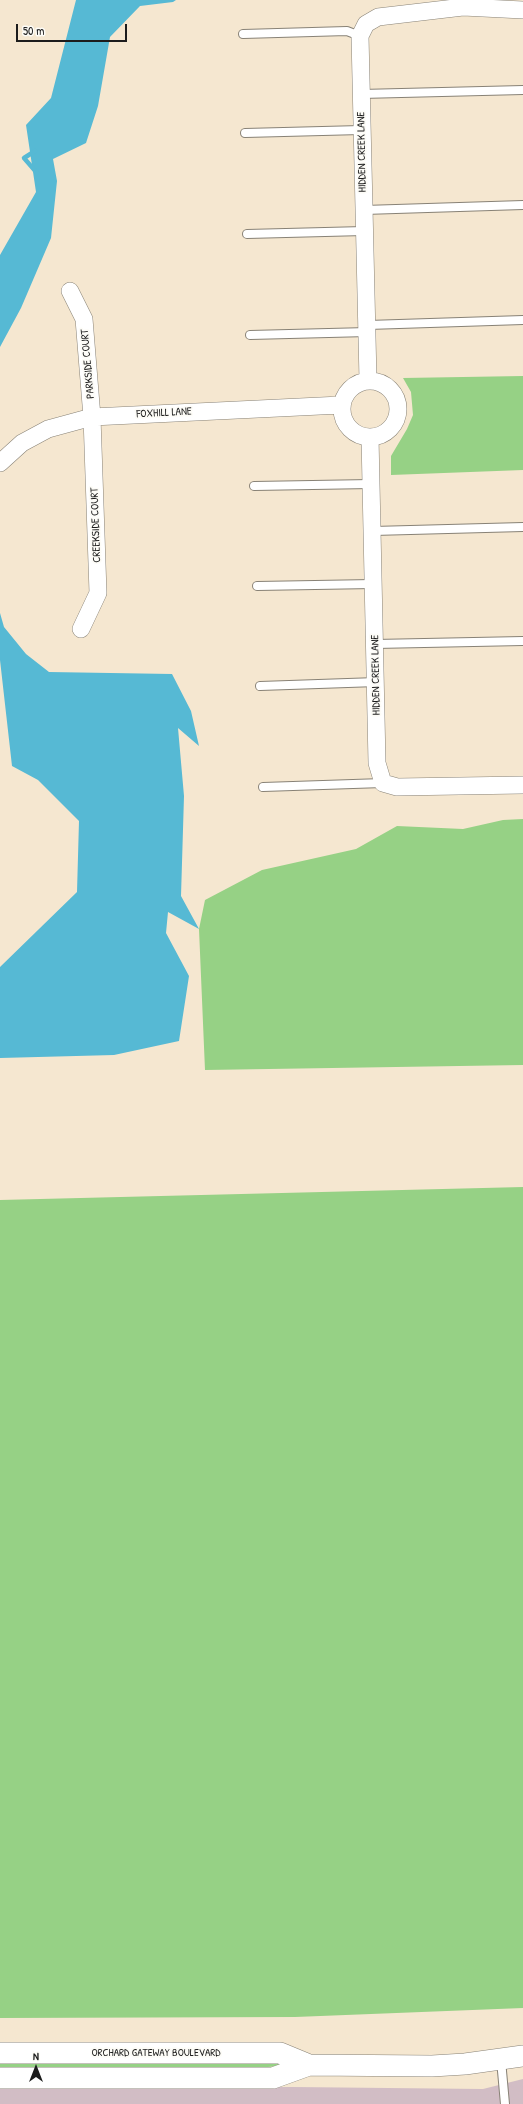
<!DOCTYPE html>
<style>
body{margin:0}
#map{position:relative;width:523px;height:2104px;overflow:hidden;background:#f5e7d0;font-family:"Patrick Hand",sans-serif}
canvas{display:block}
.north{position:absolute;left:16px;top:2048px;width:40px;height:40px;-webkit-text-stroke:3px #fdfcf7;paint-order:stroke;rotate:0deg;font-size:11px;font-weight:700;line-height:16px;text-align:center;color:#1c1c1c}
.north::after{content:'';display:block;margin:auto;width:14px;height:18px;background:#1c1c1c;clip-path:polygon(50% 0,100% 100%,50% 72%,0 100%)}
.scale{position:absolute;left:16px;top:24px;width:111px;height:18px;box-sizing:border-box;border:2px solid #1c1c1c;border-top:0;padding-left:5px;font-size:12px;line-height:14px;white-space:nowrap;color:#1c1c1c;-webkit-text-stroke:3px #fdfcf7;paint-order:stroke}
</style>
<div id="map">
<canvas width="523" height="2104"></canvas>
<div class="north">N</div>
<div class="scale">50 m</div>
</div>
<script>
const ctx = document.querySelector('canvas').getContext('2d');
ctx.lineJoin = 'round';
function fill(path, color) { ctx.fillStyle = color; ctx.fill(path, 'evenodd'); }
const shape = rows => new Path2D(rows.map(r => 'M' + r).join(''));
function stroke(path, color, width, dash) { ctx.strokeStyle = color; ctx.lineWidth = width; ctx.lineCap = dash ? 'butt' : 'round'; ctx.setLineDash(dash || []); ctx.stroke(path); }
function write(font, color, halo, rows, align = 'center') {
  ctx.font = font + ' "Patrick Hand",sans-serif'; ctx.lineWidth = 3.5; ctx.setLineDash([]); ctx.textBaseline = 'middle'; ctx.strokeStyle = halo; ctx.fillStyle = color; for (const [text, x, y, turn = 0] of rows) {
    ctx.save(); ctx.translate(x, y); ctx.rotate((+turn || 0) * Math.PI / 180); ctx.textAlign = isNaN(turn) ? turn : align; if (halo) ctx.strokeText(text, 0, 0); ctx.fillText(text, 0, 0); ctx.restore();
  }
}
const industrial = shape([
 [523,2079,523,2104,0,2104,0,2088,293,2087,483,2089]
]);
const green = shape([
 [523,376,523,470,391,475,391,456,407,429,413,415,411,392,403,378],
 [523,819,523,1065,205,1070,199,929,205,900,262,870,356,849,397,826,463,829,503,820],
 [523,1187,523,2008,295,2017,0,2018,0,1200],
 [296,2061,296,2065,240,2069,0,2069,0,2062]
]);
const water = shape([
 [76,0,176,0,173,2,140,6,110,37,98,106,86,143,53,159,57,181,51,238,21,308,0,347,0,255,36,192,26,125,51,98],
 [0,613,4,627,26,654,49,672,172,674,191,711,199,746,178,728,184,796,181,896,199,929,168,912,166,933,189,976,179,1041,114,1055,0,1058,0,967,77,892,79,821,38,780,12,766,0,660]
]);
const stream = shape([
 [35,151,24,158,37,173]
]);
const service = shape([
 [243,34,347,31,360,36],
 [361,94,523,90],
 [245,133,361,130],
 [364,210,523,205],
 [247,234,364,231],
 [368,325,523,320],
 [250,335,368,332],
 [254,486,371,484],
 [373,531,523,527],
 [257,586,373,584],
 [375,644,523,641],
 [260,686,377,682],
 [263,787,383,783],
 [501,2060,505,2104]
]);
const minor = shape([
 [70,291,84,319,92,417,98,593,81,629],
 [368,380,360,36,366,24,378,17,463,7,523,10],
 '342 409a28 28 0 1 1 56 0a28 28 0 1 1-56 0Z',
 [370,437,377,763,383,783,397,787,523,785],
 [0,463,22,443,48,429,92,417,341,405]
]);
const tertiary = shape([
 [0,2053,280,2053,309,2065],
 [0,2078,273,2078,309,2065,432,2066,465,2064,523,2056]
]);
const streetNames = [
 ["HIDDEN CREEK LANE",362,152,-91],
 ["PARKSIDE COURT",88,364,-95],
 ["FOXHILL LANE",164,413,-3],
 ["CREEKSIDE COURT",96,525,-92],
 ["HIDDEN CREEK LANE",376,675,-91],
 ["ORCHARD GATEWAY BOULEVARD",156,2053]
];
fill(industrial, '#d2bdc5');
fill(green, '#96d185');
fill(water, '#56b9d4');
stroke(stream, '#56b9d4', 4.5);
stroke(service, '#888276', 10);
stroke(minor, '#888276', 18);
stroke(tertiary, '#888276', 22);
stroke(service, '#fff', 8);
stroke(minor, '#fff', 17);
stroke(tertiary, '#fff', 21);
write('11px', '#1c1c1c', '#fdfcf7', streetNames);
</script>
